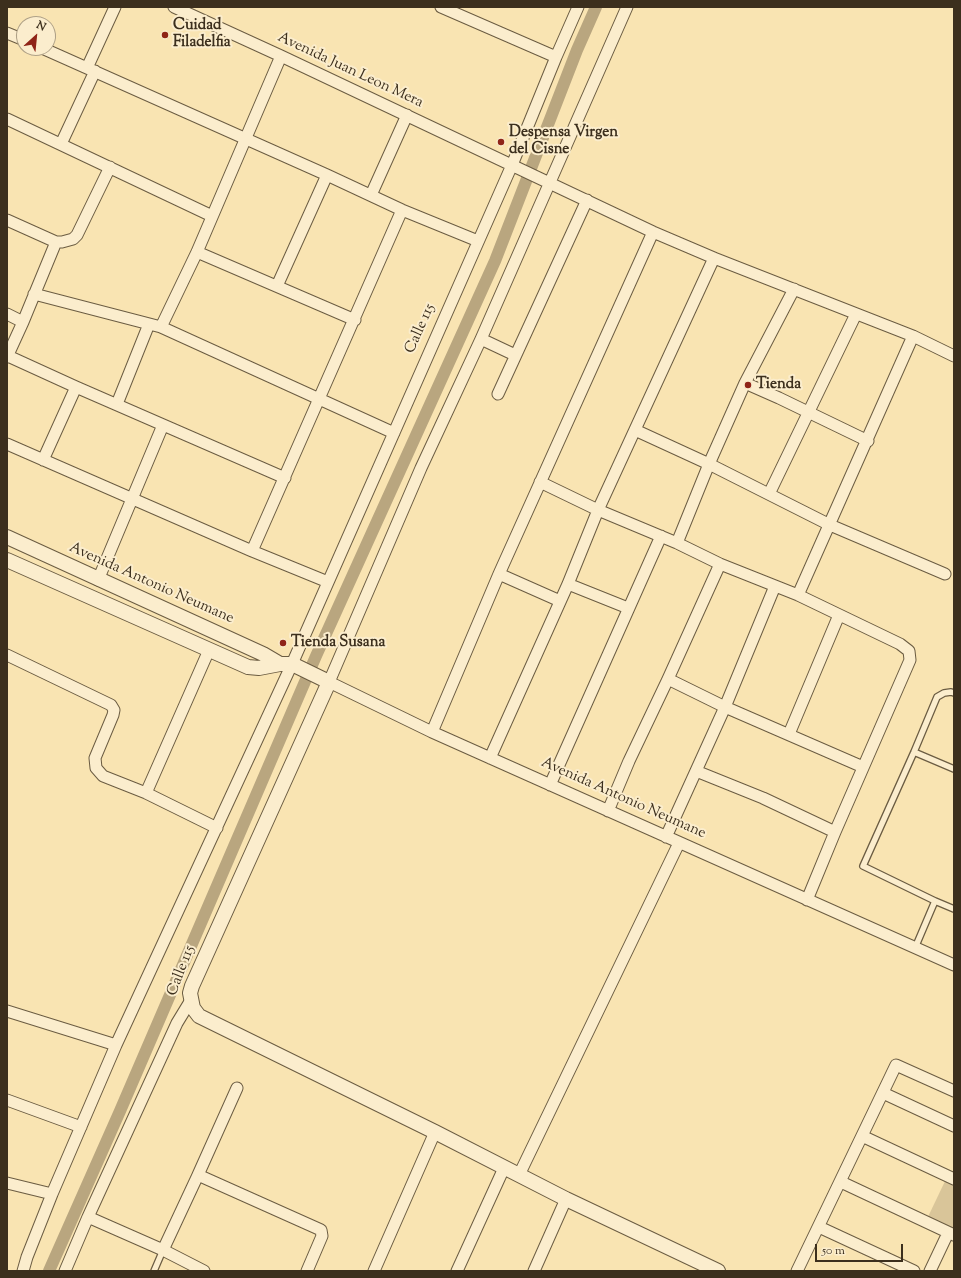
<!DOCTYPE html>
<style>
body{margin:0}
#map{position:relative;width:961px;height:1278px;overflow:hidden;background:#f9e4b2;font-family:"Sorts Mill Goudy",serif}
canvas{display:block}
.frame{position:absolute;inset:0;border:8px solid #3c2f1d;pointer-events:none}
.north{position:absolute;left:16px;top:16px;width:40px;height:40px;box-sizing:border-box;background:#fbedcd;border:1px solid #afa187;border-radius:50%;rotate:27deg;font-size:11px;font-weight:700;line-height:16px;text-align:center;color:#3c2f1d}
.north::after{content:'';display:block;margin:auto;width:14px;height:18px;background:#8f2418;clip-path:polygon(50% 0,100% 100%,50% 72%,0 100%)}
.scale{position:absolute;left:815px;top:1244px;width:88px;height:18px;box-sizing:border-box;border:2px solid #3c2f1d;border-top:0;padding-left:5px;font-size:12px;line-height:14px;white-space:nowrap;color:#3c2f1d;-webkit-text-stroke:3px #fbedcd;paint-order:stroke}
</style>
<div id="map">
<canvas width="961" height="1278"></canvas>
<div class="frame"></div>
<div class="north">N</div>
<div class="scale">50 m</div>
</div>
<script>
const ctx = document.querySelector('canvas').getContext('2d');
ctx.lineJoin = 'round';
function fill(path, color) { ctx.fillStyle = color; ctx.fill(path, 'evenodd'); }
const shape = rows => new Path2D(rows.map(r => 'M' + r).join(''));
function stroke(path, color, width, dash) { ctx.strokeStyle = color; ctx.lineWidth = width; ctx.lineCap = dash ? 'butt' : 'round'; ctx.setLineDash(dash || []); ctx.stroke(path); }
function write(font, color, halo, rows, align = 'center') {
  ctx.font = font + ' "Sorts Mill Goudy",serif'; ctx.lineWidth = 4; ctx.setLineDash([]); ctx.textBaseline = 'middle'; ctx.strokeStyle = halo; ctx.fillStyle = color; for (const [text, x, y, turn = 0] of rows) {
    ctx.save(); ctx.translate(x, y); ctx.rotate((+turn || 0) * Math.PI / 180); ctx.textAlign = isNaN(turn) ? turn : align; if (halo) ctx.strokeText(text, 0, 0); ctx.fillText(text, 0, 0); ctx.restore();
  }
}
const green = shape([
 [947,1177,954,1181,954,1235,926,1221]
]);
const canal = shape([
 [49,1271,120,1111,316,656,495,261,577,50,596,7]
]);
const service = shape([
 [914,752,954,769],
 [935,901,863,866,914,752,937,697,944,693,951,692,954,693],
 [915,948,935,901,954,909],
 [154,1271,163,1250]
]);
const minor = shape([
 [174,7,281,56,653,232,714,258,913,336,954,356],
 [441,7,556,57],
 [627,7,481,339,421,468,329,682,432,732,954,965],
 [7,33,24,40],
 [42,48,327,175,402,210,478,241],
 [87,68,115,7],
 [7,119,212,216],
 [61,144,95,71],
 [371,195,407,115],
 [7,220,56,242,62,242,73,239,77,235,110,167],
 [197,252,355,320],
 [277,286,327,175],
 [34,294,161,327,394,433],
 [7,314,23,322],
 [161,327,197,252,281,56],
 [481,339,515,355],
 [8,356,76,387,285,478],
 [7,357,23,322,56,242],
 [745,383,779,398,868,441],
 [498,394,587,200],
 [117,404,149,324],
 [635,430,709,464,830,525,945,574],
 [7,444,252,551,328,582],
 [43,460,76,387],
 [540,482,598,510,677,543,720,564,798,595,900,644,909,651,910,660,835,832,807,900],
 [769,494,856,314],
 [677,543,709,464,745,383,794,289],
 [252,551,402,210],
 [499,574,560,601],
 [98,580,163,425],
 [568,584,628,608],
 [798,595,913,336],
 [7,655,111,705,114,710,113,715,95,758,96,768,103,776,146,793,217,828],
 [668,679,725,707,863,767],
 [432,732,499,574,653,232],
 [789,734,839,615],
 [490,758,568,584,598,510,714,258],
 [696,771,763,798,835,832],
 [550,785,661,536],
 [146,793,209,650],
 [608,811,629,761,668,679,720,564],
 [666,837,725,707,775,586],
 [7,1011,116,1045],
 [883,1093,954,1126],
 [7,1100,81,1127],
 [862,1136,954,1179],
 [198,1175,237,1088],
 [519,1175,679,843],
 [841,1182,954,1235],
 [7,1183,52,1194],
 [88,1217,163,1250,204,1271],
 [819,1227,914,1271],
 [163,1250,198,1175,321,1230,322,1236,307,1271],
 [23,1271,27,1257,52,1194,116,1045,292,664,512,165,556,57,578,7],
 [65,1271,88,1217,177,1023,191,1000],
 [374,1271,435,1132],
 [457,1271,504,1168],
 [534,1271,566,1199],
 [797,1271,896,1065,954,1091],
 [930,1271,948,1233]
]);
const tertiary = shape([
 [7,537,263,654,280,664],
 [7,560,248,667,259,668,280,664,292,664,329,682,192,986,190,993,193,1008,199,1016,435,1132,566,1199,718,1271]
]);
const markers = [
 [165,35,4,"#8f2418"],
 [501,142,4,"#8f2418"],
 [748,385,4,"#8f2418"],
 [283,643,4,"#8f2418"]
];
const poiNames = [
 ["Cuidad",173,26],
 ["Filadelfia",173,43],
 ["Despensa Virgen",509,133],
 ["del Cisne",509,150],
 ["Tienda",756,385],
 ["Tienda Susana",291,643]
];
const streetNames = [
 ["Avenida Juan Leon Mera",350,71,25],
 ["Calle 115",421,329,-66],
 ["Avenida Antonio Neumane",151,584,24],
 ["Avenida Antonio Neumane",623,799,24],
 ["Calle 115",182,971,-69]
];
fill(green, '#d9c599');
stroke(canal, '#b9a67f', 12);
stroke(service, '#6b5c42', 8);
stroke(minor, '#6b5c42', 13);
stroke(tertiary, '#6b5c42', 16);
stroke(service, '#fbedcd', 5.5);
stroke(minor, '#fbedcd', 11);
stroke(tertiary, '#fbedcd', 14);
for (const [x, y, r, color] of markers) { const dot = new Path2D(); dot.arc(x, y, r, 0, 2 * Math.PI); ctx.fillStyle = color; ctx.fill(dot); stroke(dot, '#fbedcd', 1.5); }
write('bold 15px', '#3c2f1d', '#fbedcd', poiNames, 'left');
write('15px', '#3c2f1d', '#fbedcd', streetNames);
</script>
